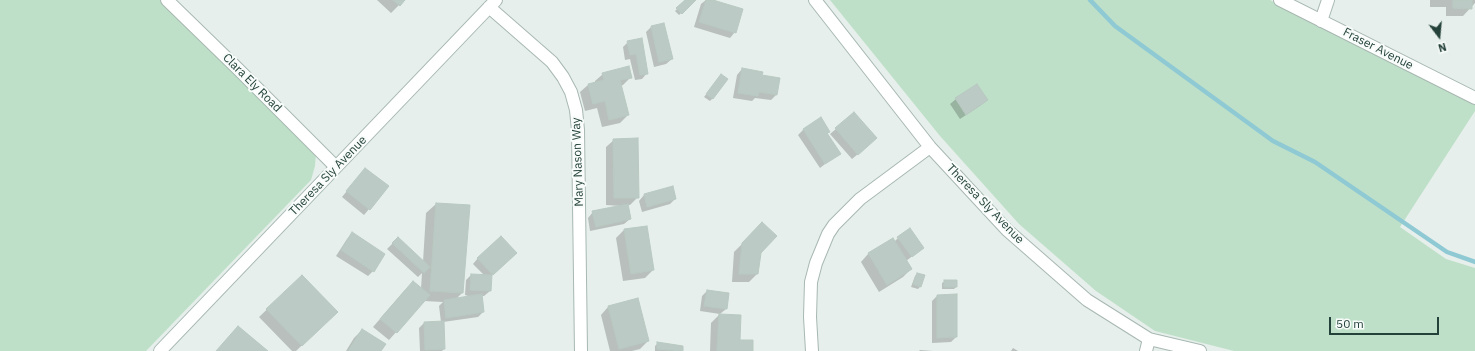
<!DOCTYPE html>
<style>
body{margin:0}
#map{position:relative;width:1475px;height:351px;overflow:hidden;background:#e6efeb;font-family:"IBM Plex Sans",sans-serif}
canvas{display:block}
.north{position:absolute;left:1419px;top:16px;width:40px;height:40px;-webkit-text-stroke:3px #f7fbf9;paint-order:stroke;rotate:164deg;font-size:11px;font-weight:700;line-height:16px;text-align:center;color:#24423a}
.north::after{content:'';display:block;margin:auto;width:14px;height:18px;background:#24423a;clip-path:polygon(50% 0,100% 100%,50% 72%,0 100%)}
.scale{position:absolute;left:1329px;top:317px;width:110px;height:18px;box-sizing:border-box;border:2px solid #24423a;border-top:0;padding-left:5px;font-size:12px;line-height:14px;white-space:nowrap;color:#24423a;-webkit-text-stroke:3px #f7fbf9;paint-order:stroke}
</style>
<div id="map">
<canvas width="1475" height="351"></canvas>
<div class="north">N</div>
<div class="scale">50 m</div>
</div>
<script>
const ctx = document.querySelector('canvas').getContext('2d');
ctx.lineJoin = 'round';
function fill(path, color) { ctx.fillStyle = color; ctx.fill(path, 'evenodd'); }
const shape = rows => new Path2D(rows.map(r => 'M' + r).join(''));
function stroke(path, color, width, dash) { ctx.strokeStyle = color; ctx.lineWidth = width; ctx.lineCap = dash ? 'butt' : 'round'; ctx.setLineDash(dash || []); ctx.stroke(path); }
function write(font, color, halo, rows, align = 'center') {
  ctx.font = font + ' "IBM Plex Sans",sans-serif'; ctx.lineWidth = 4; ctx.setLineDash([]); ctx.textBaseline = 'middle'; ctx.strokeStyle = halo; ctx.fillStyle = color; for (const [text, x, y, turn = 0] of rows) {
    ctx.save(); ctx.translate(x, y); ctx.rotate((+turn || 0) * Math.PI / 180); ctx.textAlign = isNaN(turn) ? turn : align; if (halo) ctx.strokeText(text, 0, 0); ctx.fillText(text, 0, 0); ctx.restore();
  }
}
const green = shape([
 [0,0,164,0,316,152,315,166,311,180,146,351,0,351],
 [830,0,1270,0,1475,102,1475,111,1400,227,1446,259,1475,268,1475,351,1234,351,1155,331,1096,291,1019,224,940,136]
]);
const shadow = shape([
 [377,0,404,0,391,13],
 [686,0,695,0,679,15,675,11],
 [706,0,710,0,735,32,730,38,694,27,701,4],
 [1430,0,1475,0,1475,3,1463,16,1446,16,1446,7,1430,7],
 [651,27,672,59,666,64,654,67,646,32],
 [641,39,647,73,642,79,635,80,630,59,625,60,623,47,628,42],
 [742,69,761,76,778,79,776,95,771,100,755,98,752,101,733,98,737,75],
 [603,74,631,77,623,85,621,86,628,115,620,123,602,127,597,108,585,111,580,92,588,85,595,83,595,81],
 [721,75,712,99,710,101,704,97],
 [956,99,987,100,981,105,960,119,950,104],
 [820,119,829,132,826,134,839,153,820,168,798,135,803,130],
 [836,129,870,144,852,159,830,134],
 [614,140,638,197,630,205,627,205,630,219,624,224,590,231,588,218,593,212,621,206,606,205,606,147],
 [365,169,369,209,364,215,342,197],
 [672,188,675,199,670,204,642,212,639,201,644,195],
 [436,204,462,293,456,299,471,297,465,295,466,280,471,275,484,275,473,264,478,258,511,258,491,276,490,291,484,296,481,296,483,312,478,317,443,322,444,349,442,351,420,351,419,328,424,323,441,322,439,306,443,302,424,301,389,340,373,327,405,290,421,289,422,273,418,277,387,249,398,238,423,262,426,213],
 [762,224,757,274,749,282,732,282,734,252],
 [646,227,653,270,645,278,623,281,616,238,624,230],
 [352,234,373,271,368,276,336,256,347,239],
 [898,238,923,248,906,261,911,269,903,277,879,292,861,262,868,254,892,239,894,242],
 [917,274,920,287,918,289,911,287,915,276],
 [302,276,328,320,296,351,292,351,259,317],
 [945,281,956,287,954,289,942,289,942,283],
 [707,291,728,294,726,309,720,314,700,311,702,296],
 [937,296,956,337,951,342,932,343,932,301],
 [608,307,648,341,640,349,632,351,610,351,601,315],
 [719,315,738,341,752,351,710,351,711,323],
 [362,330,380,351,346,351,354,338],
 [658,343,682,347,682,351,655,351,655,346],
 [1013,348,1018,351,1011,351],
 [920,350,933,351,919,351]
]);
const stream = shape([
 [1090,0,1115,26,1273,141,1315,162,1447,252,1475,262]
]);
const building = shape([
 [393,0,405,0,400,6,393,0],
 [685,0,696,0,682,14,676,8,685,0],
 [706,0,713,0,743,9,736,33,699,22,706,0],
 [1453,0,1472,0,1472,9,1453,8,1453,0],
 [664,23,673,59,659,62,651,26,664,23],
 [642,38,648,74,640,75,636,54,630,55,627,41,642,38],
 [629,66,632,78,620,80,629,115,609,120,605,101,593,104,588,84,604,80,602,73,629,66],
 [742,68,763,72,762,75,780,78,777,95,759,92,758,96,738,93,742,68],
 [721,74,728,79,713,99,706,94,721,74],
 [977,84,988,100,966,115,955,98,977,84],
 [854,112,877,138,858,155,835,128,854,112],
 [821,117,830,132,827,133,841,154,825,164,803,129,821,117],
 [638,138,639,198,614,198,613,139,638,138],
 [365,168,389,186,370,210,346,191,365,168],
 [673,186,676,199,647,207,644,194,673,186],
 [436,203,470,205,463,293,430,291,436,203],
 [628,204,631,219,596,227,592,211,628,204],
 [762,222,777,236,761,253,758,274,739,274,742,243,762,222],
 [647,226,654,270,631,274,624,229,647,226],
 [910,228,924,248,912,257,897,237,910,228],
 [352,232,385,254,374,272,341,250,352,232],
 [501,236,517,253,493,275,477,258,501,236],
 [398,237,430,267,424,273,392,243,398,237],
 [893,238,912,269,887,285,868,253,893,238],
 [917,273,925,275,921,287,913,284,917,273],
 [471,274,492,275,491,291,470,290,471,274],
 [302,275,338,312,302,346,266,309,302,275],
 [944,280,957,280,957,287,944,287,944,280],
 [413,281,430,295,397,333,380,319,413,281],
 [707,290,729,293,727,309,704,306,707,290],
 [482,294,484,312,446,318,444,300,482,294],
 [957,294,957,337,937,338,937,295,957,294],
 [638,298,649,341,619,349,608,306,638,298],
 [719,314,741,315,740,340,753,340,753,351,717,351,719,314],
 [444,321,445,349,425,350,424,322,444,321],
 [238,326,268,351,216,351,238,326],
 [362,329,386,344,381,351,348,351,362,329],
 [657,342,683,346,683,351,657,349,657,342]
]);
const minor = shape([
 [167,0,238,69,336,167],
 [815,0,930,147,1007,230,1087,300,1149,339,1200,351],
 [1280,0,1475,98],
 [489,7,552,62,563,77,571,92,576,110,578,130,581,351],
 [1321,21,1328,0],
 [160,351,496,0],
 [812,351,810,317,811,282,816,263,828,234,834,225,860,199,930,147],
 [1146,351,1149,339]
]);
const streetNames = [
 ["Fraser Avenue",1378,49,27],
 ["Clara Ely Road",252,83,45],
 ["Mary Nason Way",578,162,-92],
 ["Theresa Sly Avenue",328,176,-46],
 ["Theresa Sly Avenue",985,204,46]
];
fill(green, '#bfe0c8');
fill(shadow, '#0003');
stroke(stream, '#8ec9d4', 4.5);
fill(building, '#bbcac4');
stroke(building, '#b8c9c2', 1);
stroke(minor, '#a8b8b2', 14);
stroke(minor, '#fff', 12);
write('12px', '#24423a', '#f7fbf9', streetNames);
</script>
